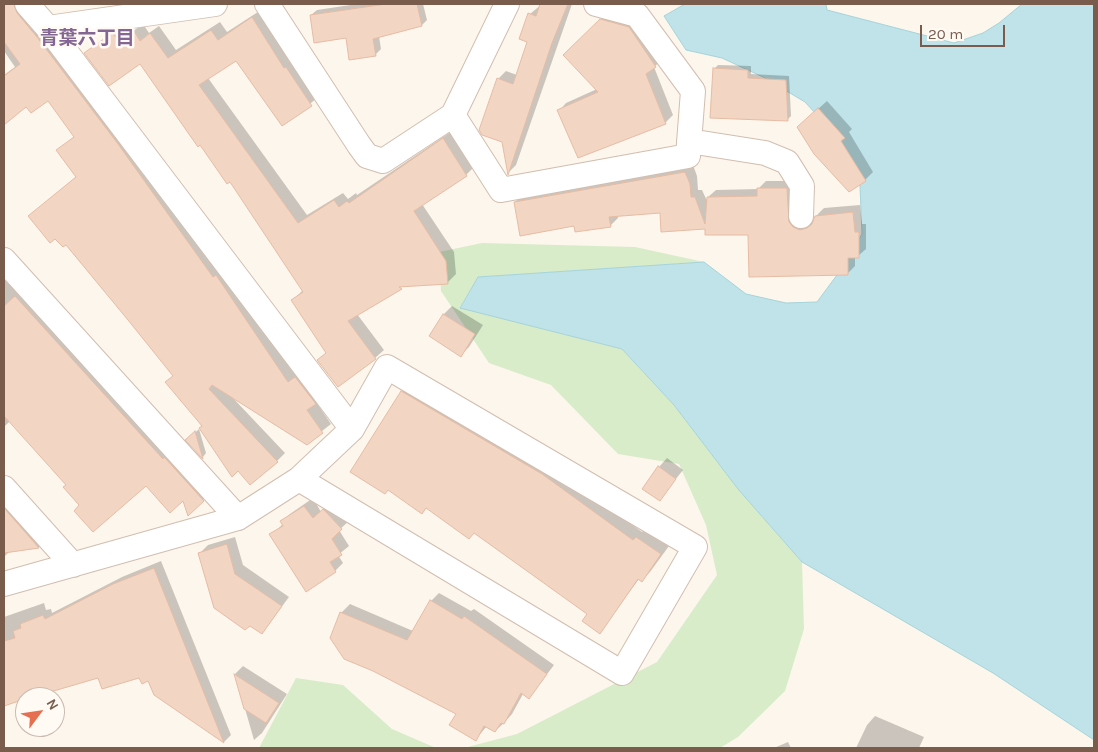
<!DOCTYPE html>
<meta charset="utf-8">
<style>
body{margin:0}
#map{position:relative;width:1098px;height:752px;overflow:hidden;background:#fdf6ec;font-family:Karla,sans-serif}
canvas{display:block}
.frame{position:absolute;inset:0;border:5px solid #7a5c4d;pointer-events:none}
.north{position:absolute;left:15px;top:687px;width:50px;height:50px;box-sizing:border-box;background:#fffaf3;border:1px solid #cabbb1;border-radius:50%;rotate:59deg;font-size:14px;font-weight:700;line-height:20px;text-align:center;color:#7a5c4d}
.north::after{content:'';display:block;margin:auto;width:18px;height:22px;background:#e76f51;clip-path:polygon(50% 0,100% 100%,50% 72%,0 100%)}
.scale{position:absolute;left:920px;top:25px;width:85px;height:22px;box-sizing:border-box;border:2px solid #7a5c4d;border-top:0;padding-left:6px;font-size:15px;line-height:18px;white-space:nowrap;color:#7a5c4d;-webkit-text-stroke:4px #fffaf3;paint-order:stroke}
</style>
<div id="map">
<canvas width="1098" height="752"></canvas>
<div class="frame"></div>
<div class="north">N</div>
<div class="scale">20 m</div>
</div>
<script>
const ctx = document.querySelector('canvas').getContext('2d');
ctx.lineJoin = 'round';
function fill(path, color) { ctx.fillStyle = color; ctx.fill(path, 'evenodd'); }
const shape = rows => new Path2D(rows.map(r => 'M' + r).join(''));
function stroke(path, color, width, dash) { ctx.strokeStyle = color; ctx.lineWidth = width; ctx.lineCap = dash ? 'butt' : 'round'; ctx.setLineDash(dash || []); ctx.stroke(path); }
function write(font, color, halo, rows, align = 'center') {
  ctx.font = font + ' Karla,"Noto Sans JP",sans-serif'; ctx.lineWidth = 5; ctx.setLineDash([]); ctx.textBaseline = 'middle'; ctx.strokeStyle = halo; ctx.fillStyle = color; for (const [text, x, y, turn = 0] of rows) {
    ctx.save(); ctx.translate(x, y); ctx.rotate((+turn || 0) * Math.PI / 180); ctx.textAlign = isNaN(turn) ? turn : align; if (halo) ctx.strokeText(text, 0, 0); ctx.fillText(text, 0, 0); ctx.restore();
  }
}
const green = shape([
 [482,243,635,247,704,262,478,277,460,307,622,349,674,405,738,489,802,562,804,629,785,691,738,737,720,748,464,748,517,734,657,662,717,575,706,525,679,464,618,454,551,385,489,363,441,291,439,252],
 [296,678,343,685,392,729,436,748,259,748]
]);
const water = shape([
 [685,4,826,4,827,10,954,43,983,33,999,23,1022,4,1094,4,1094,740,993,673,802,562,738,489,674,405,622,349,460,308,478,277,704,262,746,294,786,303,817,302,840,271,862,234,860,186,837,137,805,102,763,77,722,58,686,50,664,16,685,4]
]);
const shadow = shape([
 [4,4,24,4,323,395,316,402,331,424,307,443,232,397,285,453,277,461,203,426,174,375,66,243,30,216,77,176,58,150,75,136,49,99,26,105,4,123,4,75,15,67,4,51],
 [357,4,423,4,427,20,422,25,379,36,381,49,375,55,311,15,317,10],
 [542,4,572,4,516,165,509,172,503,141,498,79,506,71,517,75,528,41,530,14],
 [261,10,320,96,282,125,237,60,208,78,307,215,343,193,348,199,356,193,357,195,452,131,475,166,466,175,422,204,454,252,456,274,447,283,403,286,357,314,384,350,375,358,319,360,327,352,293,300,303,290,231,180,140,62,86,53,121,25,129,34,143,24,149,33,159,26,176,50,220,22,227,32],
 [609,12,636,20,663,59,654,67,673,115,665,123,559,111,566,103,597,89,565,55],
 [718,65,751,66,751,74,789,76,791,116,787,120,714,69],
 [827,101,852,129,849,132,873,172,865,180,807,119],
 [693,165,697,176,698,190,702,190,708,203,708,197,716,190,758,189,766,181,794,181,809,223,815,221,816,216,824,208,860,205,862,224,866,224,866,249,858,256,855,257,855,266,848,273,749,234,707,228,661,212,618,215,618,218,610,226,575,225,515,202,523,194],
 [4,268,211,492,203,500,184,499,146,484,81,505,67,485,10,421,4,427],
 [452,306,483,325,469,347,461,355,431,336,444,314],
 [410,383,550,465,642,532,645,529,669,546,650,572,642,580,639,579,600,632,589,614,474,532,427,507,422,513,402,392],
 [199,429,206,453,203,457,187,440],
 [667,458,683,470,659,500,659,467],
 [313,498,321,512,331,502,349,521,339,530,349,546,338,555,343,563,335,571,271,535,283,524,282,521,290,514],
 [4,501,46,539,39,547,10,551,4,557],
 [235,537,243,565,289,597,262,633,200,553,208,545],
 [161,561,231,735,224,742,155,694,149,679,139,676,99,676,6,704,4,696,4,617,44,603,46,610,51,609,52,613,122,577],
 [439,593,471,611,474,609,554,665,529,698,523,694,512,714,504,723,495,731,487,726,476,739,458,713,341,613,350,604,413,631,431,601],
 [243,666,287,694,262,733,254,740,235,674],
 [875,716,924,737,919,748,856,748,867,725],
 [788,742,791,748,774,748]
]);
const building = shape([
 [4,4,14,4,17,13,37,37,118,144,213,277,216,275,288,382,295,377,316,404,307,410,323,433,307,445,212,385,209,389,278,462,250,485,238,471,232,477,199,428,202,426,165,382,173,376,128,320,66,245,63,247,55,239,50,243,28,216,76,177,56,150,74,137,48,101,31,113,26,107,4,125,4,76,20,64,4,42,4,4],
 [386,4,417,4,422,26,373,39,376,56,349,60,346,38,314,43,310,15,386,4],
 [540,4,568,4,552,43,508,175,502,142,482,135,479,130,497,78,513,84,527,42,519,39,528,13,536,16,540,4],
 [252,17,284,68,286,67,312,106,282,126,236,61,199,85,298,223,334,200,339,207,347,201,349,203,443,138,467,176,414,211,446,261,448,284,399,287,402,289,348,321,376,359,338,387,317,360,326,353,291,300,303,292,230,182,227,184,200,145,198,147,140,64,109,86,84,53,112,33,120,42,134,31,140,41,150,33,168,58,211,30,218,40,252,17],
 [600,19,629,27,656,67,646,74,666,124,578,158,557,110,598,92,563,55,600,19],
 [713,68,748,70,748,78,786,80,788,121,710,118,713,68],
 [818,108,845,138,841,141,866,181,849,192,814,154,797,127,818,108],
 [685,172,690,184,691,197,695,197,705,224,707,197,757,196,757,188,787,188,789,222,793,227,800,230,807,228,812,224,815,216,853,212,855,232,859,232,859,258,848,258,848,275,749,277,748,235,705,235,705,229,661,232,660,213,609,217,611,227,575,232,574,226,520,236,514,202,685,172],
 [15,296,163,459,164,457,204,501,188,516,183,501,170,513,146,486,93,532,74,511,79,505,63,487,66,485,4,416,4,306,15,296],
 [443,314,475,334,461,357,429,336,443,314],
 [401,391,542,474,633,540,636,537,661,554,642,582,638,579,600,634,582,621,587,614,474,533,469,539,426,508,422,514,388,490,385,494,350,472,401,391],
 [195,431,203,459,185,440,195,431],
 [658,466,676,479,660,501,642,489,658,466],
 [304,506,313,518,323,509,342,529,332,539,342,555,330,562,336,572,306,592,269,534,283,526,280,521,304,506],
 [4,508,39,548,4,553,4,508],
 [227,544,235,574,282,606,262,634,250,626,245,630,214,608,198,553,227,544],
 [154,568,224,743,154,695,148,681,142,684,139,678,102,689,98,678,33,697,25,697,25,699,4,706,4,641,15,638,13,631,21,628,20,624,43,615,45,619,113,584,154,568],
 [430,600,462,619,464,616,547,674,529,699,521,693,504,724,501,723,495,732,484,726,476,741,449,725,456,714,373,671,344,659,330,638,340,612,407,640,430,600],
 [234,674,279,703,266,723,244,709,234,674]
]);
const minor = shape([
 [267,4,359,145,367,156,383,161,453,115,507,4],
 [48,28,215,4],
 [453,115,501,190,688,156,693,91,637,15,596,4],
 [689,141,765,153,787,162,802,186,801,216],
 [4,260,238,518],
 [299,479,622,673,695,547,387,367,352,429],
 [4,488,73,565],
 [4,584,238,518,299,479,352,429,48,28,27,4]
]);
const neighbourhoodNames = [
 ["青葉六丁目",87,39]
];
fill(green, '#d8ecc9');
fill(water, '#bfe3e8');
stroke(water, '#a5d3da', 1);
fill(shadow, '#0003');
fill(building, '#f3d5c3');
stroke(building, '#e6bba3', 1);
stroke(minor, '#d1beb0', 26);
stroke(minor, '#fff', 24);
write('bold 19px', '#846695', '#fffaf3', neighbourhoodNames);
</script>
